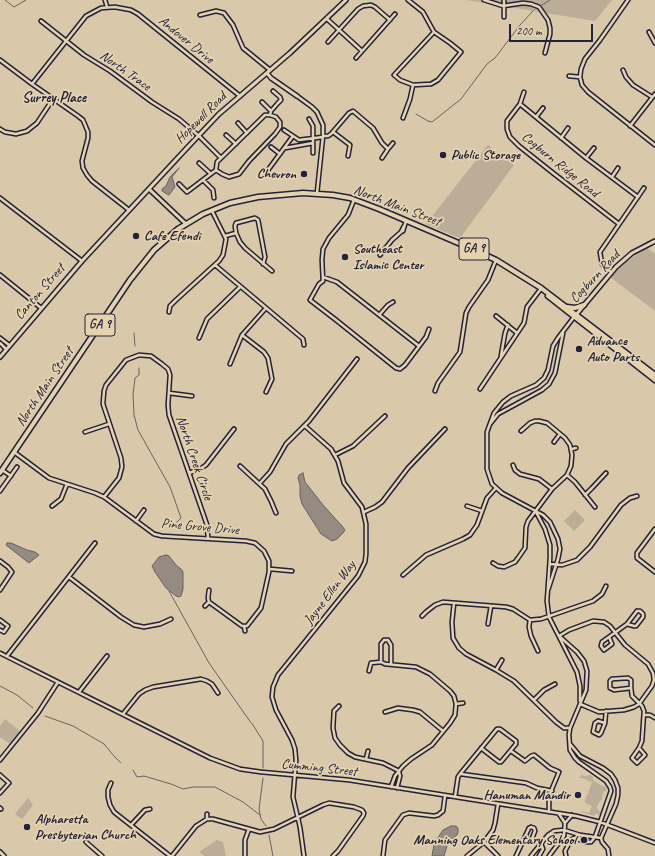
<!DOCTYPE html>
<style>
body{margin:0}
#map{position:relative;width:655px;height:856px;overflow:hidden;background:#d9c8a9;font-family:Caveat,sans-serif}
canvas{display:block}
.scale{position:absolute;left:509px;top:24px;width:84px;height:18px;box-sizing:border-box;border:2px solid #22223b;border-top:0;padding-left:5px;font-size:12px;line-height:14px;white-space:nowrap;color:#22223b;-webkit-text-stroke:3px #e5d3b0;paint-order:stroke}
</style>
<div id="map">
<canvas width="655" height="856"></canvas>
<div class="scale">200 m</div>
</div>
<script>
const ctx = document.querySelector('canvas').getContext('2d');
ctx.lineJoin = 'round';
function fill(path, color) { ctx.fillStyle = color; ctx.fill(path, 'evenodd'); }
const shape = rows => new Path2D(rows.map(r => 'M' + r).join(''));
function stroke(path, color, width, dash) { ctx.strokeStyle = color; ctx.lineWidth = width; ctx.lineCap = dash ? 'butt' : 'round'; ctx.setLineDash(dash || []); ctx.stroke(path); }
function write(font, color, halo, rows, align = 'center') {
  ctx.font = font + ' Caveat,sans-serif'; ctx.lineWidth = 3.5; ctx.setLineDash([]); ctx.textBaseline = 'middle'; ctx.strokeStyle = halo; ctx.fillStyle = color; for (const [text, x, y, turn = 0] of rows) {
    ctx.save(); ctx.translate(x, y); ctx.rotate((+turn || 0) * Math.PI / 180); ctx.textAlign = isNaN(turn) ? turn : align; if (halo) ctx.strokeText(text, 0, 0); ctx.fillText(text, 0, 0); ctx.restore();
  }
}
const green = shape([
 [466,0,612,0,595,21],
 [488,145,514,165,460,238,426,224],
 [647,248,655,254,655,311,610,277,624,263],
 [575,510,585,520,574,531,564,521],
 [5,719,20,731,15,739,10,744,0,737,0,726],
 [581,775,585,776,590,775,593,777,593,780,602,786,605,786,607,788,606,791,603,792,602,799,598,804,597,808,599,811,602,812,600,815,595,814,594,816,581,812,582,811,589,813,592,806,585,803,585,801,592,782,582,778,579,778],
 [28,798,33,805,22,819,15,814],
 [217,840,223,842,226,856,204,856,199,852]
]);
const water = shape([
 [179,168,172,177,175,187,169,195,167,194,162,191,162,189,166,186,170,177,179,168],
 [303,473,305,482,323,505,342,526,345,530,343,533,337,539,332,541,321,534,302,504,300,496,300,485,298,478,299,475,303,473],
 [7,543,11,543,27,550,35,552,39,555,29,563,6,545,7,543],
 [166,555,169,556,176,565,181,569,183,572,183,589,181,596,179,597,176,596,166,588,155,572,152,566,159,557,166,555],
 [451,826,456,826,458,828,458,832,457,835,448,842,444,856,432,856,434,845,439,836,443,830,451,826]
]);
const stream = shape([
 [5,0,14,7,26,0],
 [542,5,550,0],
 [416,114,428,121,432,122,461,99,487,64,495,58,520,25,533,11],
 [134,333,135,346],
 [139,368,139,375,135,378,133,394,134,415,138,430,170,487,174,498,181,518,171,528],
 [169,591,209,663,249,720,253,725,263,741,263,768],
 [0,686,17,695,33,708],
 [45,716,73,726,92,737,104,744,114,756,121,763],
 [133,770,137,777,144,776,171,784,183,789,193,787,215,787,243,802,260,815],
 [263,778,259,809,261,819,266,826],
 [269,835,273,856]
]);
const minor = shape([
 [105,0,107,7],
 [408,0,423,12,434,32,450,43,461,52,438,80,431,84,413,85,400,80,394,75,434,32],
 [484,0,503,6,523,3,531,4,539,7,548,20,550,28,550,34,545,53],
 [504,0,504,17],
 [628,0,600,40,585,59,581,69,580,77,582,85,588,92,655,145],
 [200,15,216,11,224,13,233,25,243,48,270,70],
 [327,19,362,51],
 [41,21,84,55,110,71,152,102,179,119,199,136,221,158],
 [649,32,655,43],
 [328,42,358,9,363,6,371,5,375,7,390,20],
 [356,58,395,14],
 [0,60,32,84,78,116,83,120,88,132,88,138,82,161,83,168,87,175,92,181,129,210],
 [623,70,626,77,633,85,652,97],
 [569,76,580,77],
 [32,84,86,16,101,8,115,7,131,10,138,14,240,96],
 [524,92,520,104,507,121,507,129,510,137,519,146,553,173,619,224],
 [297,96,312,107,317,112,323,125,323,136,317,193],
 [262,102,271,111],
 [520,104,586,158,638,197],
 [270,115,276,117,280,122,280,127,275,134,249,161,239,174,229,177,222,174,216,170,217,162,265,115,270,115,271,111,278,103,281,100,280,97,273,91],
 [536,117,543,108],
 [403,118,410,99,413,85],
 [309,119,313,126,313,153],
 [238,123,247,133],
 [630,126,655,94],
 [0,129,5,132,16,134,27,131,37,123,53,99],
 [284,130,299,140,323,137],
 [333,132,350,145,348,156],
 [226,135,236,144],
 [323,136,328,136,331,134,349,113,353,111,373,128,382,143,388,149,393,143],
 [561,138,568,128],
 [271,147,280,154],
 [285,148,313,143],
 [382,158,388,149],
 [586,158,594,148],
 [199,163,211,174],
 [268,170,293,136],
 [612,177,618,168],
 [203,180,213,190,214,198],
 [179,184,187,192,216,170],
 [0,198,82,261],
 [354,200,348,215,329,238,323,249,322,260,323,281,319,284,310,300,336,320,396,368,400,369,405,365,426,337,429,329],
 [404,226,401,232,403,231,406,221],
 [236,233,235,226,236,223,255,218,258,220,265,257,263,264],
 [225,236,236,233,240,242,245,248,272,271],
 [380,255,392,240,401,232],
 [215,265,303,339,304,345],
 [611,272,605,268,602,264,600,252,644,188],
 [0,275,41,308],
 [323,277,337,282,419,346],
 [169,312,170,306,175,301,219,261,223,255,226,239,212,211],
 [380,314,388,305,393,302],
 [496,316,517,333],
 [242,335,264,352,268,358,272,379,266,392],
 [0,338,9,345],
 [199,338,207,319,240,287],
 [0,343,6,349],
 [501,356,505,333,508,325],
 [230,364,242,335,266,308],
 [480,389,524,323,527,307,540,290],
 [435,391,438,383,460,352,466,313,469,307,488,280,496,260],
 [169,393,192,396],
 [490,424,498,414,542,390,549,384,555,373,563,333],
 [85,432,109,424],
 [554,442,560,434],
 [572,449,576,448],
 [14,452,49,478,95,493,104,497,154,534,162,536,246,541,255,543,264,551,269,561,269,572,261,608,247,626,242,626,209,602,208,598,209,590],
 [335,455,353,446,385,416],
 [513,465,515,470,520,474,539,479,552,489],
 [240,466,265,489,271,501,276,513],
 [2,470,11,476],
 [189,473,200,469,206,465,234,429],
 [567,475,575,482,595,507],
 [260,483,270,472,286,444,309,421,357,359],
 [0,491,17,467],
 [585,495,592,488,606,473],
 [104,497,119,478,122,467,121,458,103,404,104,391,106,385,126,360,139,355,151,356,162,364,168,369,170,375,168,405,169,415,207,525,208,538],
 [52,506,61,499,67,484],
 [467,506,482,511],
 [364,512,375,507,382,502,408,468,445,429],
 [536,512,545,529,550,545,550,558,547,601,549,617,577,672,580,686,580,701],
 [136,521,144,510],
 [655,529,637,553,637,558,655,572],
 [0,561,8,567,12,572,0,590],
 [493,563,498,566,504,567,515,562,518,558,525,548,526,527,528,521,552,489,567,475,571,466,572,455,570,445,565,438,547,423,539,421,535,421,530,423,521,431],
 [550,564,562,565,577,560,590,547,621,505,630,498,637,496],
 [270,569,292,571],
 [403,575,426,555,463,539,470,535,477,525,487,498,496,488],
 [69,577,121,617,134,625,144,627,160,624,171,619],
 [548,590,558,559,560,549,558,539,550,522,543,515,502,493,492,484,487,469,487,432,494,413,503,402,511,396,536,385,544,378,548,370,553,346,558,338,574,317],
 [454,603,452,622,453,638,459,648,466,654,496,670,514,681,556,722,564,728,570,728],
 [205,606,209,602],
 [637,611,640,611,643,614,643,617,636,626,634,626,627,624,637,611],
 [422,616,426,612,435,605,443,602,506,607,513,609,530,620,541,619,593,601,602,594,606,586],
 [0,620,8,626,4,632,0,630],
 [530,620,529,627,531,636,538,651],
 [488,624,491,606],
 [244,626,245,631],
 [559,636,577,652,584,661,587,671,586,690,570,728,569,735,570,750,575,758,579,762,606,781,610,787,611,791,595,837,591,842,587,842,574,838,571,840,565,851,566,856],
 [559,636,569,630,593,621,604,622,610,626,625,645,648,664,653,673,654,680,652,686,639,704,634,707,624,710,599,712,580,704],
 [609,637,612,644,604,650,601,646,602,642,627,624],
 [0,653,210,758,240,769,261,772,349,780,576,816,600,822,655,843],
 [7,656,95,543],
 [381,662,381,644,384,640,388,640,391,645,391,664],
 [496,670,502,660],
 [369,671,371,663,381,662,385,664,416,667,430,674,450,691,454,696,456,704,455,715,450,723,432,745,411,759,403,766,395,776,391,787],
 [628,678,631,680,631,688,614,690,610,688,610,681,612,679,628,678],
 [631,688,632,696,642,706,644,711,642,741,639,748],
 [79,692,107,656],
 [534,700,544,690,555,684],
 [456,704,463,703],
 [339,706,334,711,333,728,335,738,340,745,348,753,355,757,383,763,399,771],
 [385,712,398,708,413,710,420,712,443,731],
 [123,714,139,694,145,690,153,687,201,679,207,681,212,684,218,693],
 [644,715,650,715,655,718],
 [598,721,605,723,601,733,599,735,593,732,595,723,598,721],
 [605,723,606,711],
 [570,744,580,756,603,768,611,774,615,780,618,788,618,795,616,804,601,838,602,842,608,849,609,856],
 [639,748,645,755,637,763,632,758,639,748],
 [511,751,525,761,531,756,534,755,550,768,557,771,559,772,549,796,549,812],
 [366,759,368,751],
 [0,760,38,713,58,682],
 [461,774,526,783,537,788,552,791],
 [0,775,9,783,0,793],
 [111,783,108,790,108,797,110,805,114,812,170,856],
 [397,788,400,776,399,772],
 [455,797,458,777,460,774,497,729,500,729,516,741,516,744,501,762,499,762,481,748],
 [0,808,1,809],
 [207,814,207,819],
 [559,814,565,823],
 [131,825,145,810,150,809],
 [531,827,534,828,535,831,531,841,528,842,523,841,529,828,531,827],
 [86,842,102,856],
 [484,842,498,856],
 [172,856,196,826,207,819,213,819,260,832,274,829,323,805,329,803,354,807,362,810,364,813,363,816,338,851,333,856],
 [245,856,245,840,249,829],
 [304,856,300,827,293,797,296,760,295,749,292,740,276,710,272,697,273,687,278,675,358,576,365,562,366,554,366,524,362,507,344,483,338,461,331,449,305,426],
 [383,856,385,840,403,815,409,813,434,816,438,815,443,811,445,796],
 [467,856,484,842,493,830,495,823,498,804],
 [516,856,523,841],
 [531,856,548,835,554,831,564,830,580,835,601,838],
 [539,856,543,849,541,844],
 [549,856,564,836,565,823,572,815]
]);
const tertiary = shape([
 [267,73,271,78,297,96],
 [149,189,186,224],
 [575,316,616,267,632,253,655,241],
 [0,357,82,261,186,149,219,114,290,53,346,0],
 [0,852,4,856]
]);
const primary = shape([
 [548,296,655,380],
 [567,307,575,308,584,305],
 [0,473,130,280,154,250,178,229,203,214,230,203,258,197,303,193,333,195,350,198,379,209,470,248,496,260,541,288,655,375]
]);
const markers = [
 [443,155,4,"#22223b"],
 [304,174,4,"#22223b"],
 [136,236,4,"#22223b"],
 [345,257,4,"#22223b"],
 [579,349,4,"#22223b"],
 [578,795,4,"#22223b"],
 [27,827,4,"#22223b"],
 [584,840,4,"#22223b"]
];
const shields = [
 [474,249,30],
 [100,325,30]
];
const shieldNames = [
 ["GA 9",474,249],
 ["GA 9",100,325]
];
const streetNames = [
 ["Andover Drive",186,40,39],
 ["North Trace",125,71,35],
 ["Hopewell Road",201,118,-45],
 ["Cogburn Ridge Road",560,165,39],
 ["North Main Street",397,206,21],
 ["Cogburn Road",595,277,-47],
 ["Canton Street",40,292,-49],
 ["North Main Street",45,387,-56],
 ["North Creek Circle",194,458,71],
 ["Pine Grove Drive",200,527,5],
 ["Jayne Ellen Way",330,593,-53],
 ["Cumming Street",319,768,6]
];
const poiNames = [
 ["Public Storage",451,155],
 ["Chevron",296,174,"right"],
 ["Cafe Efendi",144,236],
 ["Southeast",353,249],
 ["Islamic Center",353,265],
 ["Advance",587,341],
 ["Auto Parts",587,357],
 ["Hanuman Mandir",570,795,"right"],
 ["Alpharetta",35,819],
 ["Presbyterian Church",35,835],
 ["Manning Oaks Elementary School",576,840,"right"]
];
const neighbourhoodNames = [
 ["Surrey Place",54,98]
];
fill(green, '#bbad97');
fill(water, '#958b81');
stroke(water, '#676165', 1);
stroke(stream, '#676165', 1);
stroke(minor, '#22223b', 5.5);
stroke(tertiary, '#22223b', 6);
stroke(primary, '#22223b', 7);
stroke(minor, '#e5d3b0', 2.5);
stroke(tertiary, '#e5d3b0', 3);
stroke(primary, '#e5d3b0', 4);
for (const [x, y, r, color] of markers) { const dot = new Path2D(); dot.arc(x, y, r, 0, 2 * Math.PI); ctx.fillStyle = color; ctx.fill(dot); stroke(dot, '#e5d3b0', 1.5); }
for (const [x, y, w] of shields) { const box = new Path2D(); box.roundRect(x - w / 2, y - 11, w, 22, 3); ctx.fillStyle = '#e5d3b0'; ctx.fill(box); stroke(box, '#22223b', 1); }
write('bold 13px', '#22223b', null, shieldNames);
write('14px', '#22223b', '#e5d3b0', streetNames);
write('bold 14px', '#22223b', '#e5d3b0', poiNames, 'left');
write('bold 15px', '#22223b', '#e5d3b0', neighbourhoodNames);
</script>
